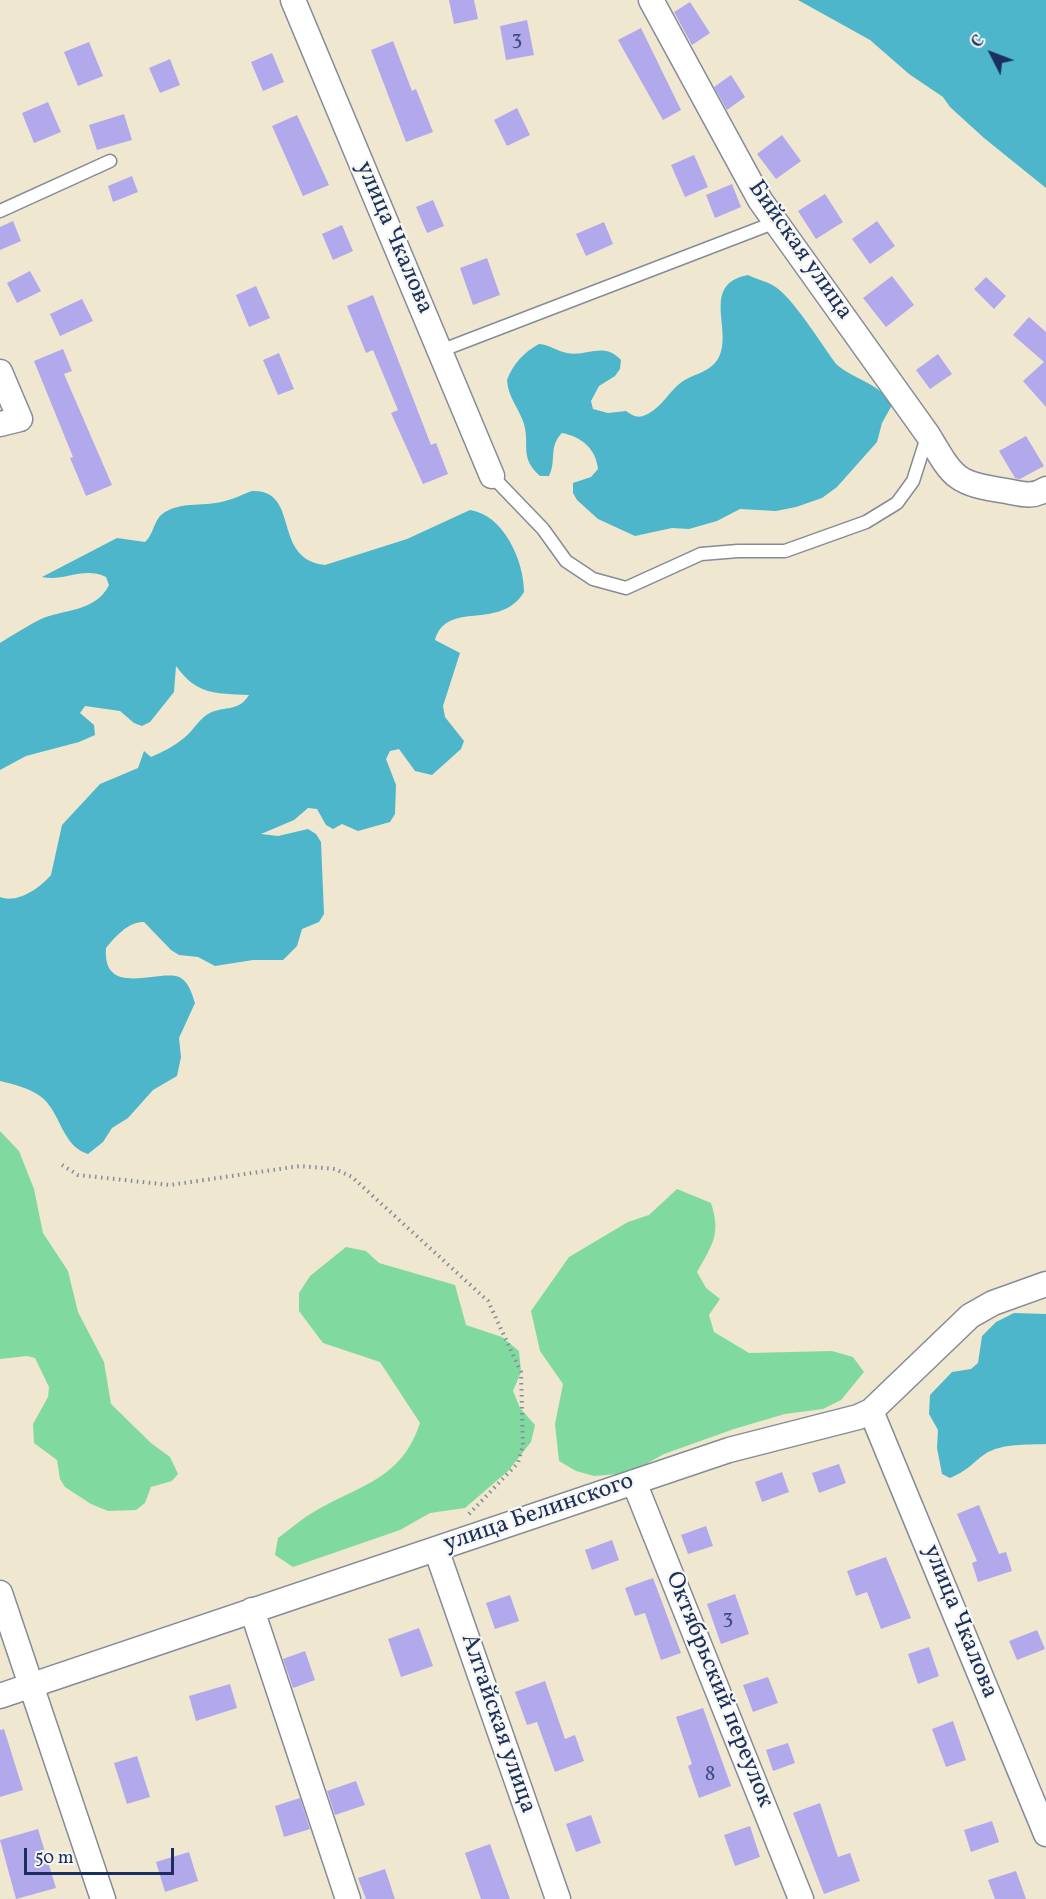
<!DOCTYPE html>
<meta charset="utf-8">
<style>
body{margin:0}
#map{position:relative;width:1046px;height:1899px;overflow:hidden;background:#efe7d0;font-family:Vollkorn,serif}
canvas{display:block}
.north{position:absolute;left:962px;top:24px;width:60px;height:60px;-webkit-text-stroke:4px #f6f6f2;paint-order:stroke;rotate:312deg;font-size:16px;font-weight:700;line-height:24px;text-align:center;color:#1b2f5e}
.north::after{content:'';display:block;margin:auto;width:21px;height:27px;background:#1b2f5e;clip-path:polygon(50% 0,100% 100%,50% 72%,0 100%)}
.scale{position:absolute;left:24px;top:1848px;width:150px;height:27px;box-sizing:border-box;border:3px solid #1b2f5e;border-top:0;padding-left:8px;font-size:18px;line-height:21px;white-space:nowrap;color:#1b2f5e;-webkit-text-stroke:4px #f6f6f2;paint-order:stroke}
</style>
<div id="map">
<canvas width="1046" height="1899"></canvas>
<div class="north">С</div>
<div class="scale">50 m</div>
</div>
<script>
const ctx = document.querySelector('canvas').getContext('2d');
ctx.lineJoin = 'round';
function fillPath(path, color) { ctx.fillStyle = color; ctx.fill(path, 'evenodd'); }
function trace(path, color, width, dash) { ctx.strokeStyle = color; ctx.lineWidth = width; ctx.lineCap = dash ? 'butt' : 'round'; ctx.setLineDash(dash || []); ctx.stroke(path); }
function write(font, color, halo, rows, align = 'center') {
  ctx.font = font + ' Vollkorn,serif'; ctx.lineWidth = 4.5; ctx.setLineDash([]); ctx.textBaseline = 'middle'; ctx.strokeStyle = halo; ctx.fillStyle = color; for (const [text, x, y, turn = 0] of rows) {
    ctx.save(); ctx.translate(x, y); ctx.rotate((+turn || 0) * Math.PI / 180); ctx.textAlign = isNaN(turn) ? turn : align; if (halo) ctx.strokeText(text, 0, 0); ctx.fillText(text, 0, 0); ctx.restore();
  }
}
const green = new Path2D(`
 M0,1131L19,1151L34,1189L43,1233L68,1271L78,1312L104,1362L111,1404L151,1443L170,1457L178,1474L172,1481L151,1487L145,1503L136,1510L108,1511L91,1504L65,1487L60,1479L57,1460L34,1443L33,1424L48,1397L49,1387L35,1358L27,1356L0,1359Z
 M677,1189L711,1203C721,1234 713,1244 697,1272L706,1288L720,1299L709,1315L714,1332L749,1353L832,1351L853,1357L864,1372L841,1400L823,1409L785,1414L734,1429L664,1454L630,1473L594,1476L576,1471L559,1461L555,1424L563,1384L540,1351L531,1311L569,1257L628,1222L649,1215Z
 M346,1247L366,1251L379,1263L455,1285L466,1325L502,1337L519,1351L521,1372L513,1391L520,1408L535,1425L531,1442L508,1471L465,1508L430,1513L400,1530L293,1567L275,1555L278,1538C289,1530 300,1520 312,1513C358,1485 401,1481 420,1423L380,1362L323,1343L299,1311V1293L310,1276Z`);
const water = new Path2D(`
 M798,0H1046V188L984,138L950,107L943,97L909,74L870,40Z
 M748,275C756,279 766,281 774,286C791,295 822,345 836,364C854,380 879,382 892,405L882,423L877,442L837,487L822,498L796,507L776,511L740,509L717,521L689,529L672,528L635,536L598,519L577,500L573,493V483L591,477L598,469C596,449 582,437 562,433C548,447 557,460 549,476H540C519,457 530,446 524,424C519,408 508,398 507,380C513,364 524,352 539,344C550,345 557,351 567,353C587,357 604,341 621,360L620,369L615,376L599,386L591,401L593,409L608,413L626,411C632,415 636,418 643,416C658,411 667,395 678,385C691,373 709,375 719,357C733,330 700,284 748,275Z
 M252,491C301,489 271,559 325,565L407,539L470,510C504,515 524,561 524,592C500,632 447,599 435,640L460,653L443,706L445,717L464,741L461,749L432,775L415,771L399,749L390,751L386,759L396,785L395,814L390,822L358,831L342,824L333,829L326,825L317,809L308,808L294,820L261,834L278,836L308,829L316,834L321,842L324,914L319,922L302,929L297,946L283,960H253L215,966L198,957L179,955L171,950L144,922C129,921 116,936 106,948C102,1000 162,967 181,978C189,983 192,994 195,1003L179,1038L181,1057L177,1076L153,1090L128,1118L112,1128L103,1142L88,1154C61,1146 61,1111 40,1096C29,1088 13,1084 0,1081V897C17,904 40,888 51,875L62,825L100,784L138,768L144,751L151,757C163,752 174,746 184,738C193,731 199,719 208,714C224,705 238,713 249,695C215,693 198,696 176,666L174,692L150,722L142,726L134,723L120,711L85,706L80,713L94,725L95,735L79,742L26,756L0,770V643C13,635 27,626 41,619C64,609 96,612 109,585L106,577C83,566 64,582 42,577L117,538L145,542C155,533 153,519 165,512C184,501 205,507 225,501C234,499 243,494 252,491Z
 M1014,1313L1046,1314V1444C1027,1445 1002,1443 985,1454C971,1464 967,1471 950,1478L942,1474L937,1448L938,1430L929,1414L930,1395L952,1372L971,1369L978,1363L982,1336L996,1322Z`);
const building = new Path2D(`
 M449,0H474L478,19L454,24Z
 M690,2L710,33L692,45L674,12Z
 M527,20L534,55L506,60L500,26Z
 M641,28L681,110L663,120L618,40Z
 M393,41L412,91L416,89L433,132L406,142L371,50Z
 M89,42L103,76L78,86L64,52Z
 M272,53L284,82L263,91L251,62Z
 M170,59L180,85L160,93L149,68Z
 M731,75L745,97L727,110L714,87Z
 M48,102L61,132L34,143L22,113Z
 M517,108L530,135L507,146L494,120Z
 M124,114L132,140L97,150L89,125Z
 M297,115L329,185L303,196L272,126Z
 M782,135L801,161L776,179L757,154Z
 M694,155L708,187L685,197L671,165Z
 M132,176L138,192L113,202L108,186Z
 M732,184L741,207L715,218L706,195Z
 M825,194L843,222L816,239L798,211Z
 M433,200L444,226L427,233L416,207Z
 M13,221L21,241L0,250V227Z
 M877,221L895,246L870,264L852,239Z
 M604,222L613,244L586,256L576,234Z
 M342,225L353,251L333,260L322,234Z
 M487,258L500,295L473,305L460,268Z
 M30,271L41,291L17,303L7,283Z
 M892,276L914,305L886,327L863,298Z
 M986,277L1006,296L994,309L974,289Z
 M256,286L270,318L249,327L236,295Z
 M373,295L431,445L436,443L448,474L423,484L391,413L398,410L373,350L366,353L347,306Z
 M82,299L93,321L60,336L50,314Z
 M1029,317L1046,332V407L1023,381L1044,362L1013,335Z
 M63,349L72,371L64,374L112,485L86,496L70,458L73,457L34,361Z
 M279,353L294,389L278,395L263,360Z
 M938,354L952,374L930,389L916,370Z
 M1026,436L1044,466L1020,479L1015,478L999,451Z
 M839,1464L846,1483L819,1493L812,1473Z
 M782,1472L789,1492L762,1502L755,1482Z
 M979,1505L999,1554L1006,1552L1012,1571L978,1582L972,1563L977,1561L957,1514Z
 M706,1526L713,1546L688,1554L681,1535Z
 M612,1540L619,1560L592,1570L585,1550Z
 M886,1557L911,1618L881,1629L867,1592L856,1596L847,1571Z
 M653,1578L681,1653L661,1660L645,1613L635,1616L625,1588Z
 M735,1594L749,1634L721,1644L707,1604Z
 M510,1595L519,1621L495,1629L486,1603Z
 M419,1628L433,1666L401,1677L388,1639Z
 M1037,1630L1045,1649L1017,1660L1009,1641Z
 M929,1647L939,1676L918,1684L908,1654Z
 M305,1651L315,1680L293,1688L283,1659Z
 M768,1677L778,1703L753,1712L743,1685Z
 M545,1681L565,1739L575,1735L584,1761L555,1772L537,1722L527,1725L515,1692Z
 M230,1684L237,1708L196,1721L189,1696Z
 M703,1708L731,1786L699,1798L688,1766L692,1764L676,1717Z
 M953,1721L966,1760L946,1767L932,1729Z
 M4,1729L23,1790L0,1797V1730Z
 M788,1743L795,1763L773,1771L766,1750Z
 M137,1756L150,1797L127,1804L114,1763Z
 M356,1781L365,1805L335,1815L327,1791Z
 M300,1798L310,1829L284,1837L275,1806Z
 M820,1803L838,1857L850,1853L860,1881L824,1894L793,1813Z
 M591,1815L601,1843L576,1852L566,1824Z
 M992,1821L999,1842L971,1852L964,1830Z
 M750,1826L760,1857L735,1866L724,1835Z
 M38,1829L56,1888L16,1899L0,1840Z
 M490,1844L510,1899H481L465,1853Z
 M189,1852L198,1881L165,1892L156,1862Z
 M385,1869L395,1899H366L358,1878Z
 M1016,1871L1026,1899H995L988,1880Z`);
const path = new Path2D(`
 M62,1165L78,1175L170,1185L300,1166L335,1169L352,1177L488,1301L521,1372L523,1445L518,1463L469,1514`);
const lane = new Path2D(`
 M0,211L110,161
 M440,351L776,222
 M492,476L543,529L566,561L593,579L626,588L701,554L738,551H785L866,522L897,503L913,481L927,437`);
const street = new Path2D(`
 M293,0L492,476
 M651,0L760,200L928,435C954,479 955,483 1006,491C1022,494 1032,498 1046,489
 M0,372L20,419L0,424
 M871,1411L1046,1834
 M634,1482L801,1899
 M436,1549L558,1899
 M0,1593L103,1899
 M252,1610L348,1899
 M0,1696L729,1450L858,1417L871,1411L970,1316L993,1303L1046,1284`);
const numberNames = [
 ["3",517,40],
 ["3",728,1619],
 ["8",710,1776]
];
const streetNames = [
 ["улица Чкалова",393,238,67],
 ["Бийская улица",799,251,55],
 ["улица Белинского",539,1514,-19],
 ["улица Чкалова",959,1622,68],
 ["Октябрьский переулок",718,1690,68],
 ["Алтайская улица",497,1724,71]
];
fillPath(green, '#80daa0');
fillPath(water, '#4db6cb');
fillPath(building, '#b2a8ec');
trace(lane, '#858b97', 15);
trace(street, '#858b97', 27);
trace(path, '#858b97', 4, [1.5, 4.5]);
trace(lane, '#fff', 12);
trace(street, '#fff', 24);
write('21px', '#414d82', null, numberNames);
write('24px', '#1b2f5e', '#f6f6f2', streetNames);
</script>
